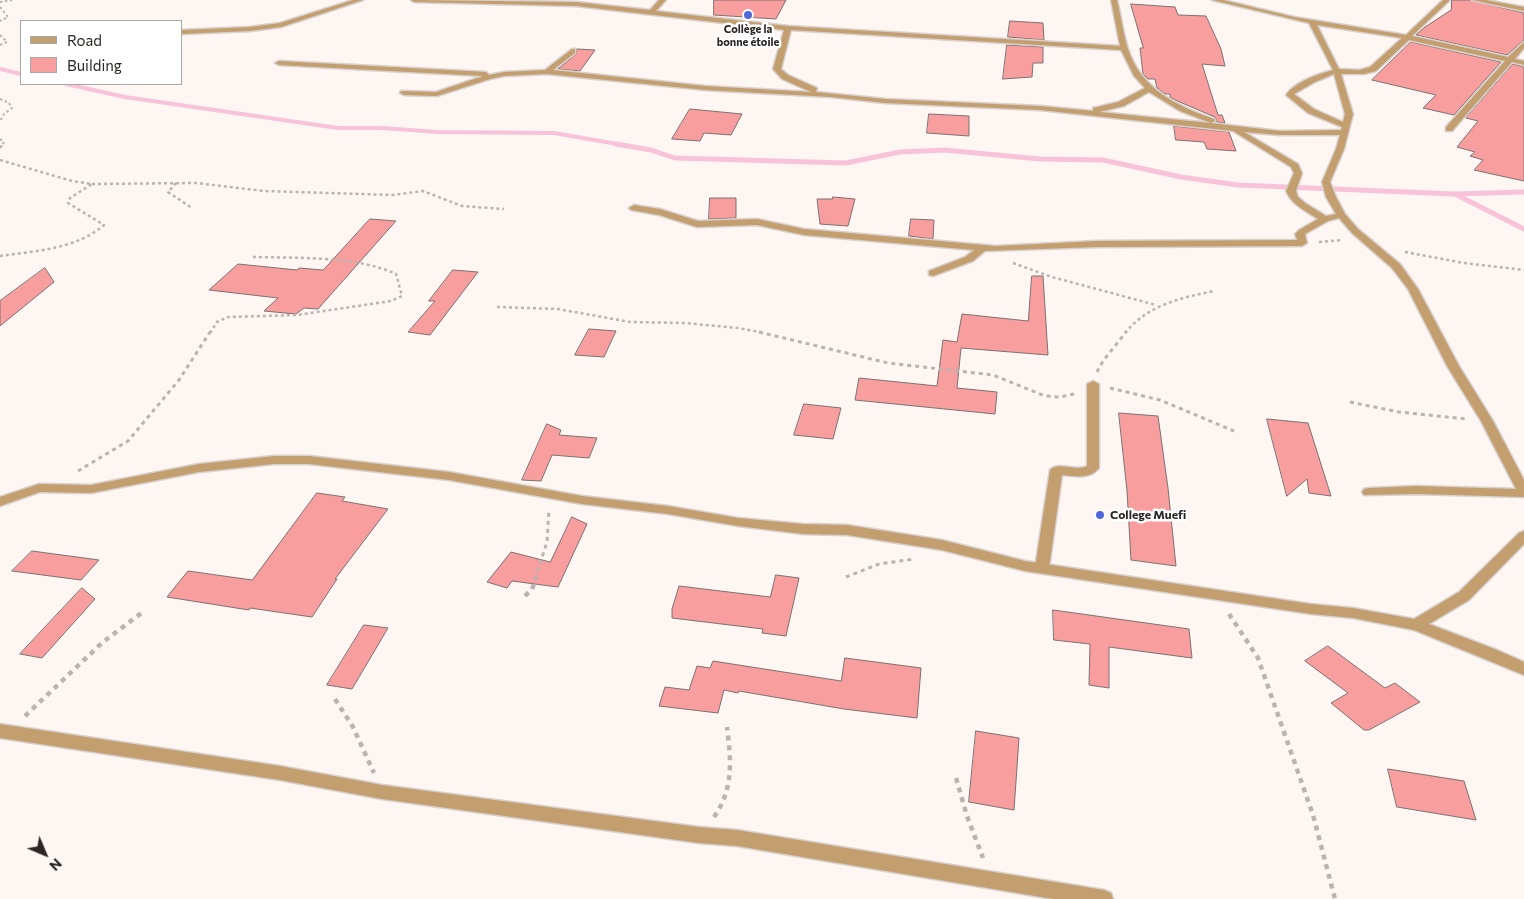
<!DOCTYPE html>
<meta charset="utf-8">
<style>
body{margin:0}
#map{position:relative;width:1524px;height:899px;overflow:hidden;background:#fef6f3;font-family:Commissioner,sans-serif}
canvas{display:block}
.legend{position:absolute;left:20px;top:20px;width:162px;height:65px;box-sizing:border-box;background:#fff;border:1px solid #aaa8a7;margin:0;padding:6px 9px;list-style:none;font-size:15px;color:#2a2623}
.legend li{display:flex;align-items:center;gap:10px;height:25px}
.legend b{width:25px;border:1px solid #aaa8a7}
.north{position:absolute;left:20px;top:829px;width:50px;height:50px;-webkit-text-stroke:4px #fff;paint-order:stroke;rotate:135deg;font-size:14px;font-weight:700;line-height:20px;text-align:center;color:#2a2623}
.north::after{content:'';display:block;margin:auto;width:18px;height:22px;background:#2a2623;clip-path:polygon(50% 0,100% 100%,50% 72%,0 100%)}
</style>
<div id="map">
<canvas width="1524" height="899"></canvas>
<ul class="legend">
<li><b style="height:6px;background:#c39e6f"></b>Road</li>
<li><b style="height:14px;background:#f99e9f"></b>Building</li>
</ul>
<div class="north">N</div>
</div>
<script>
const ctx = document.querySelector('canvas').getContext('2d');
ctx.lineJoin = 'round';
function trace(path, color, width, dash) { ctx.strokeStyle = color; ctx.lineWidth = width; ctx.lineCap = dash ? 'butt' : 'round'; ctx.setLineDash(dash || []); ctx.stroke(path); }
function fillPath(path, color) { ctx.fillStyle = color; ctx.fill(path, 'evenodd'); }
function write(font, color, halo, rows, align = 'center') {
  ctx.font = font + ' Commissioner,sans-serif'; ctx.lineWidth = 5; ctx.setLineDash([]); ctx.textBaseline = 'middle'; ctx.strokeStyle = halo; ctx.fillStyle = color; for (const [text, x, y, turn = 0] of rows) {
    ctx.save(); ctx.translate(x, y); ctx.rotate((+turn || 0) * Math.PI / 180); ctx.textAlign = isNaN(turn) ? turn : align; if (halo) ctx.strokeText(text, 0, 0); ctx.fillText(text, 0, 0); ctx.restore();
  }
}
const streamFar1 = new Path2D(`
 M0,69L21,74
 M66,84L125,97L338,128H382L438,132L554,133L623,145`);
const stream = new Path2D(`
 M616,144L651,150L675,158L846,163L900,152L944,150L1040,159L1103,160L1181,177L1238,185L1454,194L1524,192
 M1455,194L1524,229`);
const building = new Path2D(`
 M714,0H786L776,19L714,15Z
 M1452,0H1470L1524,13V40L1507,55L1416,35L1425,27L1451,10Z
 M1131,4L1175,7L1178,15L1206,16L1221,49L1225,66L1202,64L1218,115H1222L1225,123L1217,122L1215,117L1175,100L1170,97V94H1165L1157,88L1155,79H1148L1143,74L1140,48H1143Z
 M1010,21L1043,23L1044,40L1008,37Z
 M1411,42L1501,62L1454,115L1423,108L1436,95L1372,80Z
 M1007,45L1043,47V63H1033L1032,77L1003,79Z
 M577,49L595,50L580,71L558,69L576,54Z
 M1513,64L1524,67V181L1474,170L1483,160L1470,156L1475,152L1457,147L1478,121L1466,118Z
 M690,109L742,114L731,135L704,133L700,141L672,139Z
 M929,114L969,116V136L927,133Z
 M1174,126L1229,132L1236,151L1207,149L1204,142L1176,140Z
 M833,197L855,199L848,226L820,224L817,199H832Z
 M710,198H736V218L709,219Z
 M370,219L396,221L318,309L304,308L296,314L264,311L278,298L209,290L238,264L297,270L299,268L323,270Z
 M911,219L934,220L933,239L909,236Z
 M45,268L54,282L0,326V301Z
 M453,270L478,272L430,335L408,332L435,301H429Z
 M1032,276H1043L1048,355L961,348L957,388L997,392L995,414L855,400L859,378L937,386L943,340L957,342L962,314L1028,321Z
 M589,329L616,331L604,357L575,355Z
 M804,404L841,408L833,439L794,435Z
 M1119,413L1158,416L1168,488L1176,566L1131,560L1127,491Z
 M1267,419L1308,423L1331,496L1309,493L1307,479L1287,496Z
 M547,424L561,430L559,435L597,438L589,458L552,455L541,481L522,480Z
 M317,493L345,497L342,501L388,509L335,579H337L312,617L250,608L249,610L167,597L188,571L252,580Z
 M572,517L587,524L558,587L512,581L507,588L487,582L511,552L550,562Z
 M32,551L99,560L81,580L12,571Z
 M776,575L799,578L786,636L762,633L763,629L672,618V609L679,586L770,597Z
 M82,588L95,599L42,658L20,654Z
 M1053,610L1189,629L1192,658L1109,647V688L1089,685L1090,644L1054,640Z
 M364,625L388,628L352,689L327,685Z
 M1328,646L1385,688L1395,683L1420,702L1369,730H1364L1331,703L1348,693L1305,661Z
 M845,658L921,668L917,718L844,709L739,691L738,693L724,690L718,713L659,706L665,687L689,690L697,666L710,668L713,661L841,681Z
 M976,731L1019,738L1014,810L969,802Z
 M1388,769L1464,781L1476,820L1397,807Z`);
const pathFar3 = new Path2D(`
 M0,2L13,0
 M0,7L8,17L0,21
 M0,35L7,42L0,45
 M0,99L9,103L12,108L4,114L0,121
 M0,139L4,142L2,145`);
const pathFar2 = new Path2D(`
 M0,148L3,144
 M0,160L72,181L92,184L70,198L68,203L104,225C76,249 36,251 0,256
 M176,183L168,192L192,208
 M92,184L196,183L264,191L393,195L423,191L462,206L504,209
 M1319,242L1343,240
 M1405,252L1464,263L1524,270
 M1013,263L1052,277L1156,305
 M497,307L558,309L630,322L685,323L738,328L765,333
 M210,333L217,322L228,317L297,315L391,301L402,296L396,274C358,256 296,258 253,257
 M1125,333C1148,305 1180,298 1214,291`);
const pathFar1 = new Path2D(`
 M759,332L888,363L993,375L1045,396L1060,397L1074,394
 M1097,372L1103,361L1126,332
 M1110,388L1160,400L1234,431
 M1350,402L1399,412L1467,419
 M78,471L128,441L179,380L210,332
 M846,577L879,564L914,559
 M535,579L547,542L549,509`);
const path = new Path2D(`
 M525,596L532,589L536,578
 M1229,614L1258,658L1313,815L1335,899
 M335,699L353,727L374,773
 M25,716L103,642L144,611
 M956,778L967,816L983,858
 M714,817C734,789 731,759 727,727`);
const service = new Path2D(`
 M1093,381L1099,384V468C1089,480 1075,476 1062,475L1049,568L1047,571H1037L1035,568L1050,470C1058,461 1075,472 1087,466V384Z`);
const minor = new Path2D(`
 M353,0H363L281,27L250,31L181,34V30L250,27L280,23Z
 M411,0L576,2L650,10L659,0H666L656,11L788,26L1120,46L1111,0H1117C1121,16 1123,33 1128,49C1141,89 1177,106 1214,119L1215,121L1211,123L1280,131L1341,130L1342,127L1308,113L1286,95C1295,82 1318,74 1333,70L1309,23L1212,0H1223L1294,17L1406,35L1443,0H1450L1412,36L1508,57L1524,42V48L1515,59L1524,61V65L1512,62L1452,131H1446V127L1505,61L1409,40L1376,71L1364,74H1341L1353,114L1344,149L1330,182L1336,197L1345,214L1358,229L1400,264L1418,289L1459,366L1493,421L1524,480V497L1416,494L1364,495L1362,492L1364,489L1369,488L1416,486L1516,489L1481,421L1447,366L1408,289L1392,268L1352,233L1339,218L1328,221L1305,234L1307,243L1302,246L1097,247L985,251L973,261L933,276L929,275V271L965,257L974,250L804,235L757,225L697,227L659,215L631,210L629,208L634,205L660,209L698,221L757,219L804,229L996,246L1097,241L1297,240L1295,234L1299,230L1318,219C1306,211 1292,205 1286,191L1294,173L1291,167L1233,131L1040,110L885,103L831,97L705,90L547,74L504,76L490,79L437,96L404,95L400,93L401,91L436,92L483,76L279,65L275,63L279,61L486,72L489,75L504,72L545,70L572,49H575V53L553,70L705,86L811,92L782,79L773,69L784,30L576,6L414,2ZM1317,25L1402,38L1370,67L1359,70L1339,69ZM791,30L1121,50L1134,76L1145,88L1118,102L1093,108V111L1040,106L885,99L816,92L817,88L788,75L781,69ZM1334,74L1345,114L1343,122L1314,109L1294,94L1315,82ZM1149,92L1180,111L1211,123L1099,112L1124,106ZM1244,132L1280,135H1340L1336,149L1322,182L1326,197L1336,214L1326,216L1305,203L1298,197L1296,191L1302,173L1298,164Z
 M1472,0H1486L1524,7V11Z
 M274,456H309L449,472L582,496L668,506L738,518L803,524L847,525L942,540L1025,561L1311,604L1353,608L1414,619L1459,592L1519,533L1524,531V544L1469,600L1429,624L1497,650L1524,662V675L1414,630L1353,618L1311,614L1025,571L942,550L847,535L803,534L738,526L668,514L582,504L449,480L309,464H274L199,472L91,493L40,492L0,506V497L39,484L91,485L199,464Z
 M0,724L280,766L382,785L699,827L737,830L1104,890L1111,893L1113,899H1053L737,846L699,843L382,799L280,780L0,738Z`);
const markers = [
 [748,15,5,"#5067dc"],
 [1100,515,5,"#5067dc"]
];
const farPoinames = [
 ["Collège la",748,29],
 ["bonne étoile",748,42]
];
const poiNames = [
 ["College Muefi",1110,515]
];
trace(streamFar1, '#f8c3d9', 4);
trace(stream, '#f8c3d9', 5);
fillPath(building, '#f99e9f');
trace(building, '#7d7070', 1);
trace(service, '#d8d1ce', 3);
trace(minor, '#d8d1ce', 3);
trace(pathFar3, '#bab3b0', 2, [2.5, 2.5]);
trace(pathFar2, '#bab3b0', 2.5, [3, 3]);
trace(pathFar1, '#bab3b0', 3, [4, 4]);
trace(path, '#bab3b0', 4.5, [5, 5]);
fillPath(service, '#c39e6f');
fillPath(minor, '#c39e6f');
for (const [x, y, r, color] of markers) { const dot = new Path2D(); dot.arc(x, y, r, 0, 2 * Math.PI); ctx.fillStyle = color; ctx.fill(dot); trace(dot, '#fff', 2); }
write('bold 11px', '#2a2623', '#fff', farPoinames);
write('bold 12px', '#2a2623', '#fff', poiNames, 'left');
</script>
